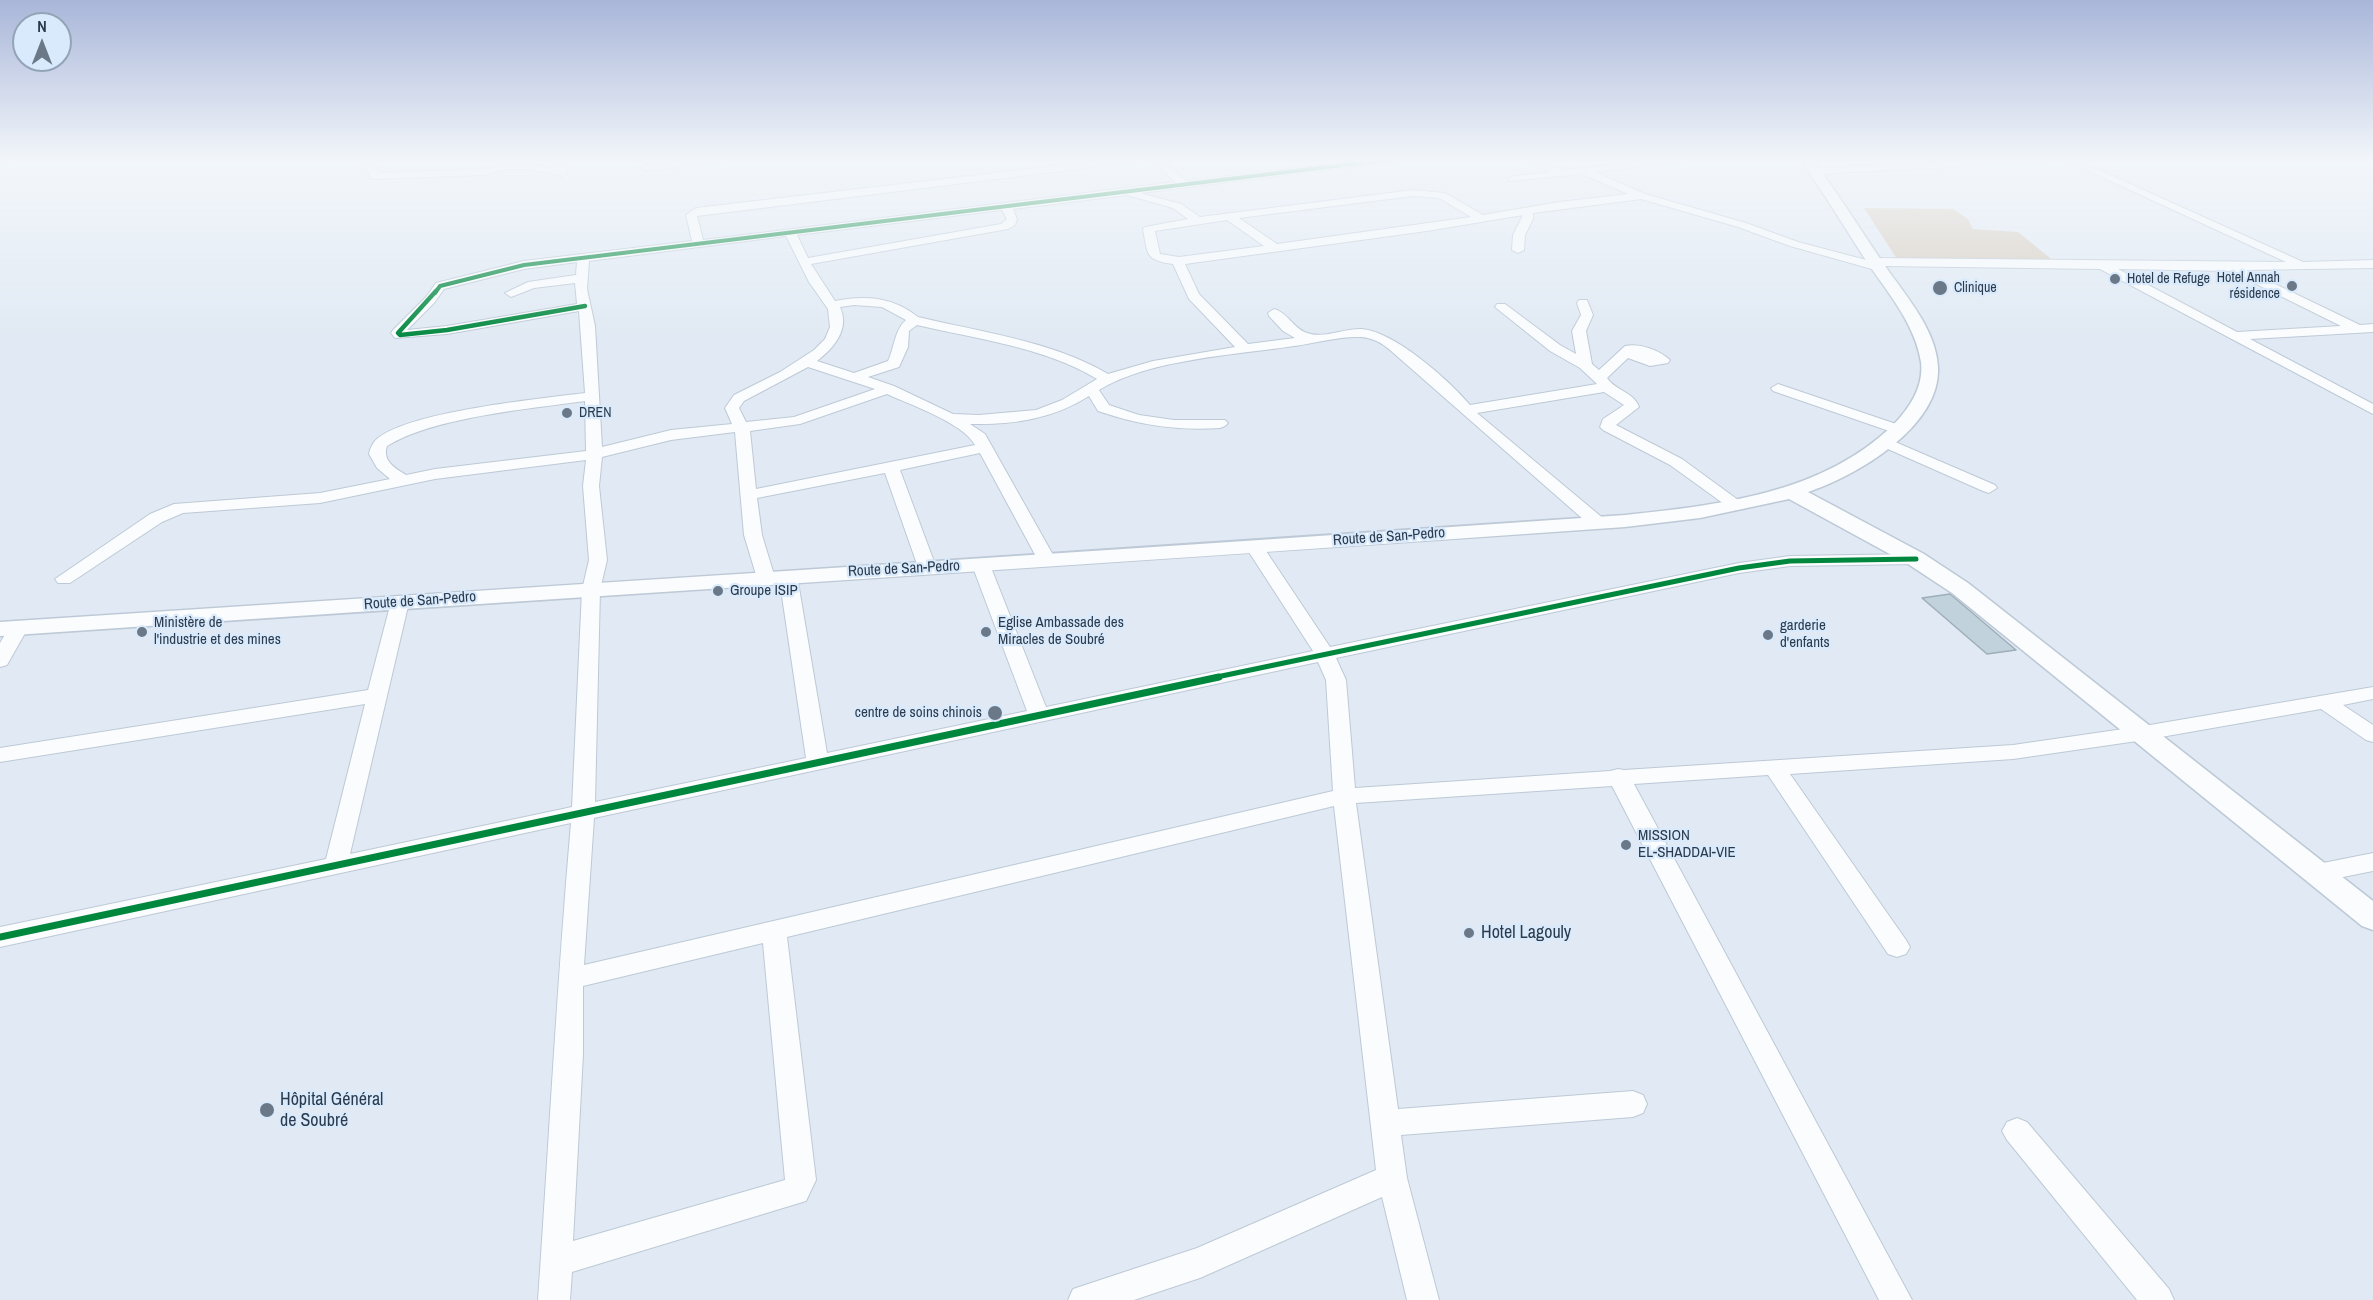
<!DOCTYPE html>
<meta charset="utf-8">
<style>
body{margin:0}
#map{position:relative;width:2373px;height:1300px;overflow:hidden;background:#e1eaf4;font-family:"Archivo Narrow",sans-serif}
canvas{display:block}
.north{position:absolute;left:12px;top:12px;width:60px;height:60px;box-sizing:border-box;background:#d9eafc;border:2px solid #93a4b6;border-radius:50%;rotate:0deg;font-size:16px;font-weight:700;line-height:24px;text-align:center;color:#2b3b4d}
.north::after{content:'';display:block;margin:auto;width:21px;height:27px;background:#6b7887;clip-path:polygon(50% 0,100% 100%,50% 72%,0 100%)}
</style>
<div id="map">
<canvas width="2373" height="1300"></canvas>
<div class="north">N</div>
</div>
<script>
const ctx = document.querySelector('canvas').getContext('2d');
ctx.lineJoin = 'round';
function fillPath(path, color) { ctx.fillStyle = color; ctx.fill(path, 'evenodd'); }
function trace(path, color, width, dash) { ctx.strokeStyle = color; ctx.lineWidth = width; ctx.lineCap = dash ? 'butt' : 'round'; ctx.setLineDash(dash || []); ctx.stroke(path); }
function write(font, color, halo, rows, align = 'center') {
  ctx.font = font + ' "Archivo Narrow",sans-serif'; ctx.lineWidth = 4.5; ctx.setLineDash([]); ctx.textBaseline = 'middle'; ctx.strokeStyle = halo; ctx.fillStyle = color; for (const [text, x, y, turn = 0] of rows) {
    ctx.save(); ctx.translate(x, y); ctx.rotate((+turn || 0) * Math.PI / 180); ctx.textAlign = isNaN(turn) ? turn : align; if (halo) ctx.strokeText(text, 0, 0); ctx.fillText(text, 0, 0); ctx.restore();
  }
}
const green = new Path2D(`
 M1864,208L1953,209L1968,219L1973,229L2018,232L2055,262L1897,259Z`);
const building = new Path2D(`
 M1950,594L1956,599L2016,650L1987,654L1922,598Z`);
const minor = new Path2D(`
 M0,159H17L0,165Z
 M361,159H371L378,173L483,169L507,163H528L557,169V159H567V173L562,176L528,169H507L483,175L375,179L371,178Z
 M700,159H727L722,162L645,171L640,168L645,165Z
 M1114,159H1140L1135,162L697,216L703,240L1175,182L1150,159H1160L1186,181L1372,159H1398L1393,162L1140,193L1181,204L1200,217L1413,190L1445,193L1483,215L1559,202L1628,194L1582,174L1509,181L1508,179L1513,176L1550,172L1525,159H1537L1564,170L1660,159H1687L1682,162L1595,172L1645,194L1746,223L1798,242L1870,261L1875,258L2286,262L2063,159H2075L2303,262L2373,260V268L2246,270L2360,325L2373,324V332L2250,339L2373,404V414L2100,269L1884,266L1883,270L1879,271L1790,246L1738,227L1641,199L1533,213V219L1525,235L1524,250L1518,253L1512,250L1513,235L1523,215L1427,231L1185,264L1199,294L1248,344L1295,338L1283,331L1269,316L1268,313L1274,309C1287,312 1294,329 1307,333C1324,339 1344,328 1362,329C1395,332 1449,380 1470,405L1597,384L1580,368L1550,351L1495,307L1497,304H1505L1560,345L1576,354L1572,331L1581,315L1577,303L1579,300H1587L1593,315L1586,331L1592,364L1599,370L1625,346C1640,343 1659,350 1670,360L1668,363L1650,366L1628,358L1607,378C1615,390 1635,393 1639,407L1616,425L1682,459L1745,505L1743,509H1731L1670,465L1603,430L1600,427L1603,419L1624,405L1604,392L1477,413L1604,519L1606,523L1604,527H1592L1390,350C1382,343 1373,338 1361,337C1339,336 1316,343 1294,346C1235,355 1150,359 1099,390L1109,405L1139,415L1174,420H1225L1228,423L1225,426L1220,428C1176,431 1139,425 1098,411L1089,396C1053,419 1013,425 970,424L985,434L1057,562L1054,566H1042L1039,562L980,453L900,470L936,567L933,571H921L918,567L885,473L757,498L762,535L775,578L772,582H760L757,578L744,535L735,432L671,440L602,457L599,486L607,560L600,590L595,802L806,758L779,576L782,572H794L797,576L827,753L1027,711L972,565L975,561H987L990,565L1046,707L1313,651L1245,546L1248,542H1260L1330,647L1739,563L1790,556L1916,554L1922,555L1925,559L1922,563L1916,564L1790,566L1739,573L1336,658L1346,680L1355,788L1610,771L1618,769L1624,770L2013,745L2144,726L2373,687V699L2343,705L2373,725V742L2366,740L2321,709L2144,740L2013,759L1790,774L1906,940L1910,947L1906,954L1897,957L1888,954L1768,775L1634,784L1912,1300H1879L1612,786L1356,803L1398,1109L1633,1091L1643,1095L1647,1104L1643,1113L1633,1117L1401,1135L1407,1178L1439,1300H1407L1382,1197L1200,1278L1134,1300H1068L1073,1289L1197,1248L1376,1170L1334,806L787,937L816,1180L806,1201L572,1272L570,1300H538C549,1141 557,982 571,823L0,947V927L326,859L365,704L0,762V748L368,690L391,602L393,598H407L409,602L350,854L572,807L582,590L589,560L583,486L586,460L435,479L320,503L183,513L162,522L70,583H58L55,579L150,514L174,504L320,493L390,479L377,468L369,454C370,448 373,442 378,438C413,411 538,399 585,393L579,311L447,334L395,338L391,333L393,330L426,297L436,283L524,261L692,241L686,215L696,208ZM1127,195L1173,208L1188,219L1145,227L1143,229C1148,255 1145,260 1173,264L1189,299L1235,347L1153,361L1108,374C1052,341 981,332 918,317C893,297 866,295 835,301L811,264L1008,229L1015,225L1017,219L1013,209ZM1413,196L1439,198L1471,217L1277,244L1239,218ZM1002,210L1007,219L1001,224L808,258L797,235ZM1227,220L1264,246L1179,257L1160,254L1155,231ZM786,236L809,282L828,309L830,327L825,339L814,350L780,372L734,395L725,408L732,424L671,430L602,447L595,326L587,289L589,261ZM577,262L576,275L528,282L505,293L511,297L534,288L575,283L577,304L447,326L407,330L434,303L444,289L524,269ZM2118,269L2230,271L2341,326L2237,332ZM854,305L882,307L906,320C894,331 895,346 888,361L854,373L817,361C834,348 850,329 840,307ZM917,325C976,339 1044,347 1097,379L1062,400L1036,410L979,415L953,414L894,386L868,377L899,367L908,347L909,331ZM808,367L875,389L794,417L746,422L739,408L744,401ZM887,394C911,405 963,423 975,445L756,489L750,431L800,424ZM585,401L586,451L435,469L406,475C395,468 382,461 387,446C434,417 529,409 585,401ZM1318,662L1326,680L1333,791L584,965L594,818ZM763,943L785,1180L573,1241L583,1054V986Z
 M1997,159H2051L2046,162L1815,174L1810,171L1815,168Z
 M1778,384L1905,427L1908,430L1900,435L1895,433L1773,391L1771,388Z
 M1886,438L1995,485L1997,488L1989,493L1983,491L1881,446L1878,443Z
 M18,622L25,624L28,628L7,665L0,667V643L11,624Z
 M2373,853V871L2318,882L2310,879L2306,873L2310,867L2318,864Z
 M2017,1118L2027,1122L2169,1289L2174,1300H2137L2007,1140L2002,1131L2007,1122Z`);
const major = new Path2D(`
 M1800,159H1812C1837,192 1858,226 1881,260C1902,292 1936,327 1938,367C1941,427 1856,476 1808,492L1924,554L1968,583L2373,901V930L2362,926L1952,593L1908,564L1789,499L1700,518L1625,527C1083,566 542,599 0,636V622C542,586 1083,553 1625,515C1719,505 1821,494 1892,426C1909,409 1924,387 1921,362C1915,324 1888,293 1867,262C1845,228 1824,193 1800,159Z`);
const cyclewayFar3 = new Path2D(`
 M435,293L440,286L524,265L1393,159`);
const cyclewayFar2 = new Path2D(`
 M436,291L398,333L400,335L447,330L585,306`);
const cyclewayFar1 = new Path2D(`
 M1212,678L1739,568L1790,561L1916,559`);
const cycleway = new Path2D(`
 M0,937L1219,677`);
const markers = [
 [2115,279,6,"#6b7887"],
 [2292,286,6,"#6b7887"],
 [1940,288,8,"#6b7887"],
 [567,413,6,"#6b7887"],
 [718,591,6,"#6b7887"],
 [142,632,6,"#6b7887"],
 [986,632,6,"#6b7887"],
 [1768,635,6,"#6b7887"],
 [995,713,8,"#6b7887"],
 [1626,845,6,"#6b7887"],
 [1469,933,6,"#6b7887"],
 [267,1110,8,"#6b7887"]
];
const farPoinames = [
 ["Hotel Annah",2280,278,"right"],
 ["résidence",2280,294,"right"],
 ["Hotel de Refuge",2127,279],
 ["Clinique",1954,288],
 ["DREN",579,413]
];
const streetNames = [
 ["Route de San-Pedro",1389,537,-4],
 ["Route de San-Pedro",904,569,-3],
 ["Route de San-Pedro",420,601,-4]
];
const poiNames = [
 ["Groupe ISIP",730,591],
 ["Ministère de",154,623],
 ["l'industrie et des mines",154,640],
 ["Eglise Ambassade des",998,623],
 ["Miracles de Soubré",998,640],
 ["garderie",1780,626],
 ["d'enfants",1780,643],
 ["centre de soins chinois",982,713,"right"],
 ["MISSION",1638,836],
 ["EL-SHADDAI-VIE",1638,853]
];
const nearPoinames = [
 ["Hotel Lagouly",1481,933],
 ["Hôpital Général",280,1100],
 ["de Soubré",280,1121]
];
fillPath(green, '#d7ccbe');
fillPath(building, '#c2d2dc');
trace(building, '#9eaeb8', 1.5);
trace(minor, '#bdc9d6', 2);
trace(major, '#bdc9d6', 3);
fillPath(minor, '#fafcfd');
fillPath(major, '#fafcfd');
trace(cyclewayFar3, '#00873e', 4);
trace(cyclewayFar2, '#00873e', 4.5);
trace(cyclewayFar1, '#00873e', 5);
trace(cycleway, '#00873e', 7);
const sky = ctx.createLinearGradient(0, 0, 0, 341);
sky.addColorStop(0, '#a9b6d9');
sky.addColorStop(0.47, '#f2f6fa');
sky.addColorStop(1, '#f2f6fa00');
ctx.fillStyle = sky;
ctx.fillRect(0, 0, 2373, 341);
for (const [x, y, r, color] of markers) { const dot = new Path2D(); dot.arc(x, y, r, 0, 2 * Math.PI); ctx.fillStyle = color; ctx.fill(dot); trace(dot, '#d9eafc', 2); }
write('14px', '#2b3b4d', '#d9eafc', farPoinames, 'left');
write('15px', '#2b3b4d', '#d9eafc', streetNames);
write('15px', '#2b3b4d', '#d9eafc', poiNames, 'left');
write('18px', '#2b3b4d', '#d9eafc', nearPoinames, 'left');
</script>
